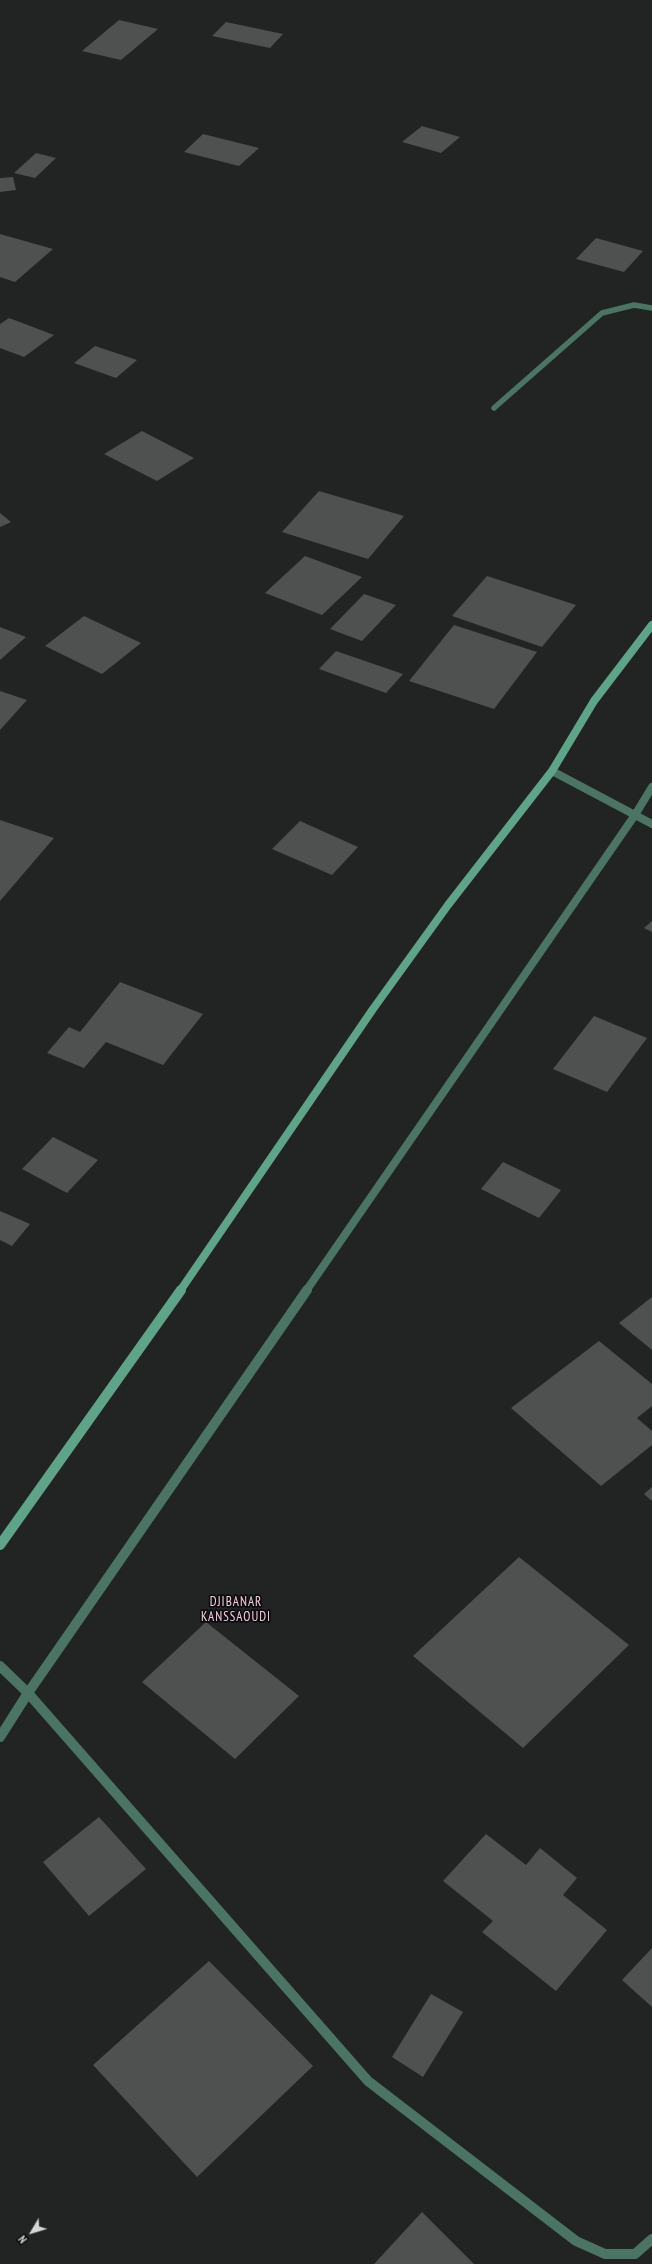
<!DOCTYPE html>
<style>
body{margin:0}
#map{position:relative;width:652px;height:2264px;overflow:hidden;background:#212422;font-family:"PT Sans Narrow",sans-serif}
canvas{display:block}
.north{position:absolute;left:12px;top:2212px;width:40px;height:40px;-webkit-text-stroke:3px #0b0d0c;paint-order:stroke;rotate:232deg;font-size:11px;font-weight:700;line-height:16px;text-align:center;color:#d4d6d5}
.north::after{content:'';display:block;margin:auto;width:14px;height:18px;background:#d4d6d5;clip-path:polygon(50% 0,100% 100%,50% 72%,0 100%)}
</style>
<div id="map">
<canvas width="652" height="2264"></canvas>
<div class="north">N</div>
</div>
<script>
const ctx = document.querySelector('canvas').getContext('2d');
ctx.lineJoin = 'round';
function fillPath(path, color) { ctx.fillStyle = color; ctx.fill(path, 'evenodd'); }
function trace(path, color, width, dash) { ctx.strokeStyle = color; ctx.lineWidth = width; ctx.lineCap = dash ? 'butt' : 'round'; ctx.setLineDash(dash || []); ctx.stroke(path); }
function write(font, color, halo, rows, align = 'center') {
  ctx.font = font + ' "PT Sans Narrow",sans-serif'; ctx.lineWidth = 3.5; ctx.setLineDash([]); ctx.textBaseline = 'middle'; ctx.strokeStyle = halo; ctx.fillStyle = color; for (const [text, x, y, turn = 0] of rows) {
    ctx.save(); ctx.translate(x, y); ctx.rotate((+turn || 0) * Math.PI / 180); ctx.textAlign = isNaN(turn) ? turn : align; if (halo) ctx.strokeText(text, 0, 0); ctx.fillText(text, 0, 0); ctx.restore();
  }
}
const building = new Path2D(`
 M119,20L158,29L121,60L82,51Z
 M226,22L283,34L270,48L212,36Z
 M422,126L460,137L441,153L402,142Z
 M203,134L259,148L239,166L184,152Z
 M36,153L56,158L35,178L14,173Z
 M13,177L16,190L0,192V178Z
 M0,234L53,249L15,282L0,277Z
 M596,238L643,251L624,272L576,259Z
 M9,318L54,335L24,357L0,348V324Z
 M95,346L137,360L116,378L74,363Z
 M142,431L194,458L157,481L104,454Z
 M319,491L404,516L368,559L282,532Z
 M0,513L11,522L0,527Z
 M305,556L362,577L322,615L265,593Z
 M487,576L576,605L542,647L452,616Z
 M364,594L396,605L362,641L330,629Z
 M84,616L141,643L102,674L45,646Z
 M454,625L537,652L494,709L409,681Z
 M0,627L26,637L0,660Z
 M336,651L403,674L386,693L319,669Z
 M0,691L27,700L0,730Z
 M0,820L54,838L0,901Z
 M300,821L358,847L332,875L272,849Z
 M652,921V932L644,928Z
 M120,982L203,1014L163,1065L106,1042L84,1068L47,1053L69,1027L80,1032Z
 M594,1016L647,1038L607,1092L553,1069Z
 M53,1137L98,1160L67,1193L22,1169Z
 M503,1162L561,1190L539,1218L481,1189Z
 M0,1211L30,1224L12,1246L0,1240Z
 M652,1297V1350L619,1323Z
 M599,1341L652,1384V1406L637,1418L652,1431V1445L601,1486L511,1408Z
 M652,1487V1501L644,1494Z
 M519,1557L629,1645L523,1748L413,1656Z
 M206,1622L299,1696L235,1759L142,1682Z
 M99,1817L146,1869L89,1916L43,1862Z
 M486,1834L526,1865L540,1848L577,1878L563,1895L607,1930L556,1991L482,1932L493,1921L443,1881Z
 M652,1948V2007L622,1980Z
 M209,1961L313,2066L197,2177L93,2065Z
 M431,1994L463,2012L423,2077L392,2057Z
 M422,2212L474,2264H374Z`);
const streetFar2 = new Path2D(`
 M494,408L602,313L634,305L652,308`);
const streetFar1 = new Path2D(`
 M552,771L652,824
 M306,1291L635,815L652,787`);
const street = new Path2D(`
 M0,1666L28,1693L368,2081L576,2241L605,2254H635L652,2239
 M0,1737L28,1693L307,1290`);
const secondaryFar1 = new Path2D(`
 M180,1291L373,1009L448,905L552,771L594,701L652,625`);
const secondary = new Path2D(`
 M0,1545L181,1290`);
const neighbourhoodNames = [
 ["DJIBANAR",236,1602],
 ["KANSSAOUDI",236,1617]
];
fillPath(building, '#4e514f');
trace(streetFar2, '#4b7464', 5.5);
trace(streetFar1, '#4b7464', 8);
trace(street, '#4b7464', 10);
trace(secondaryFar1, '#5fa388', 8);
trace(secondary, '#5fa388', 10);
ctx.letterSpacing = '1px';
write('13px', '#f9cce4', '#0b0d0c', neighbourhoodNames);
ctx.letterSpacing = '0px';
</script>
